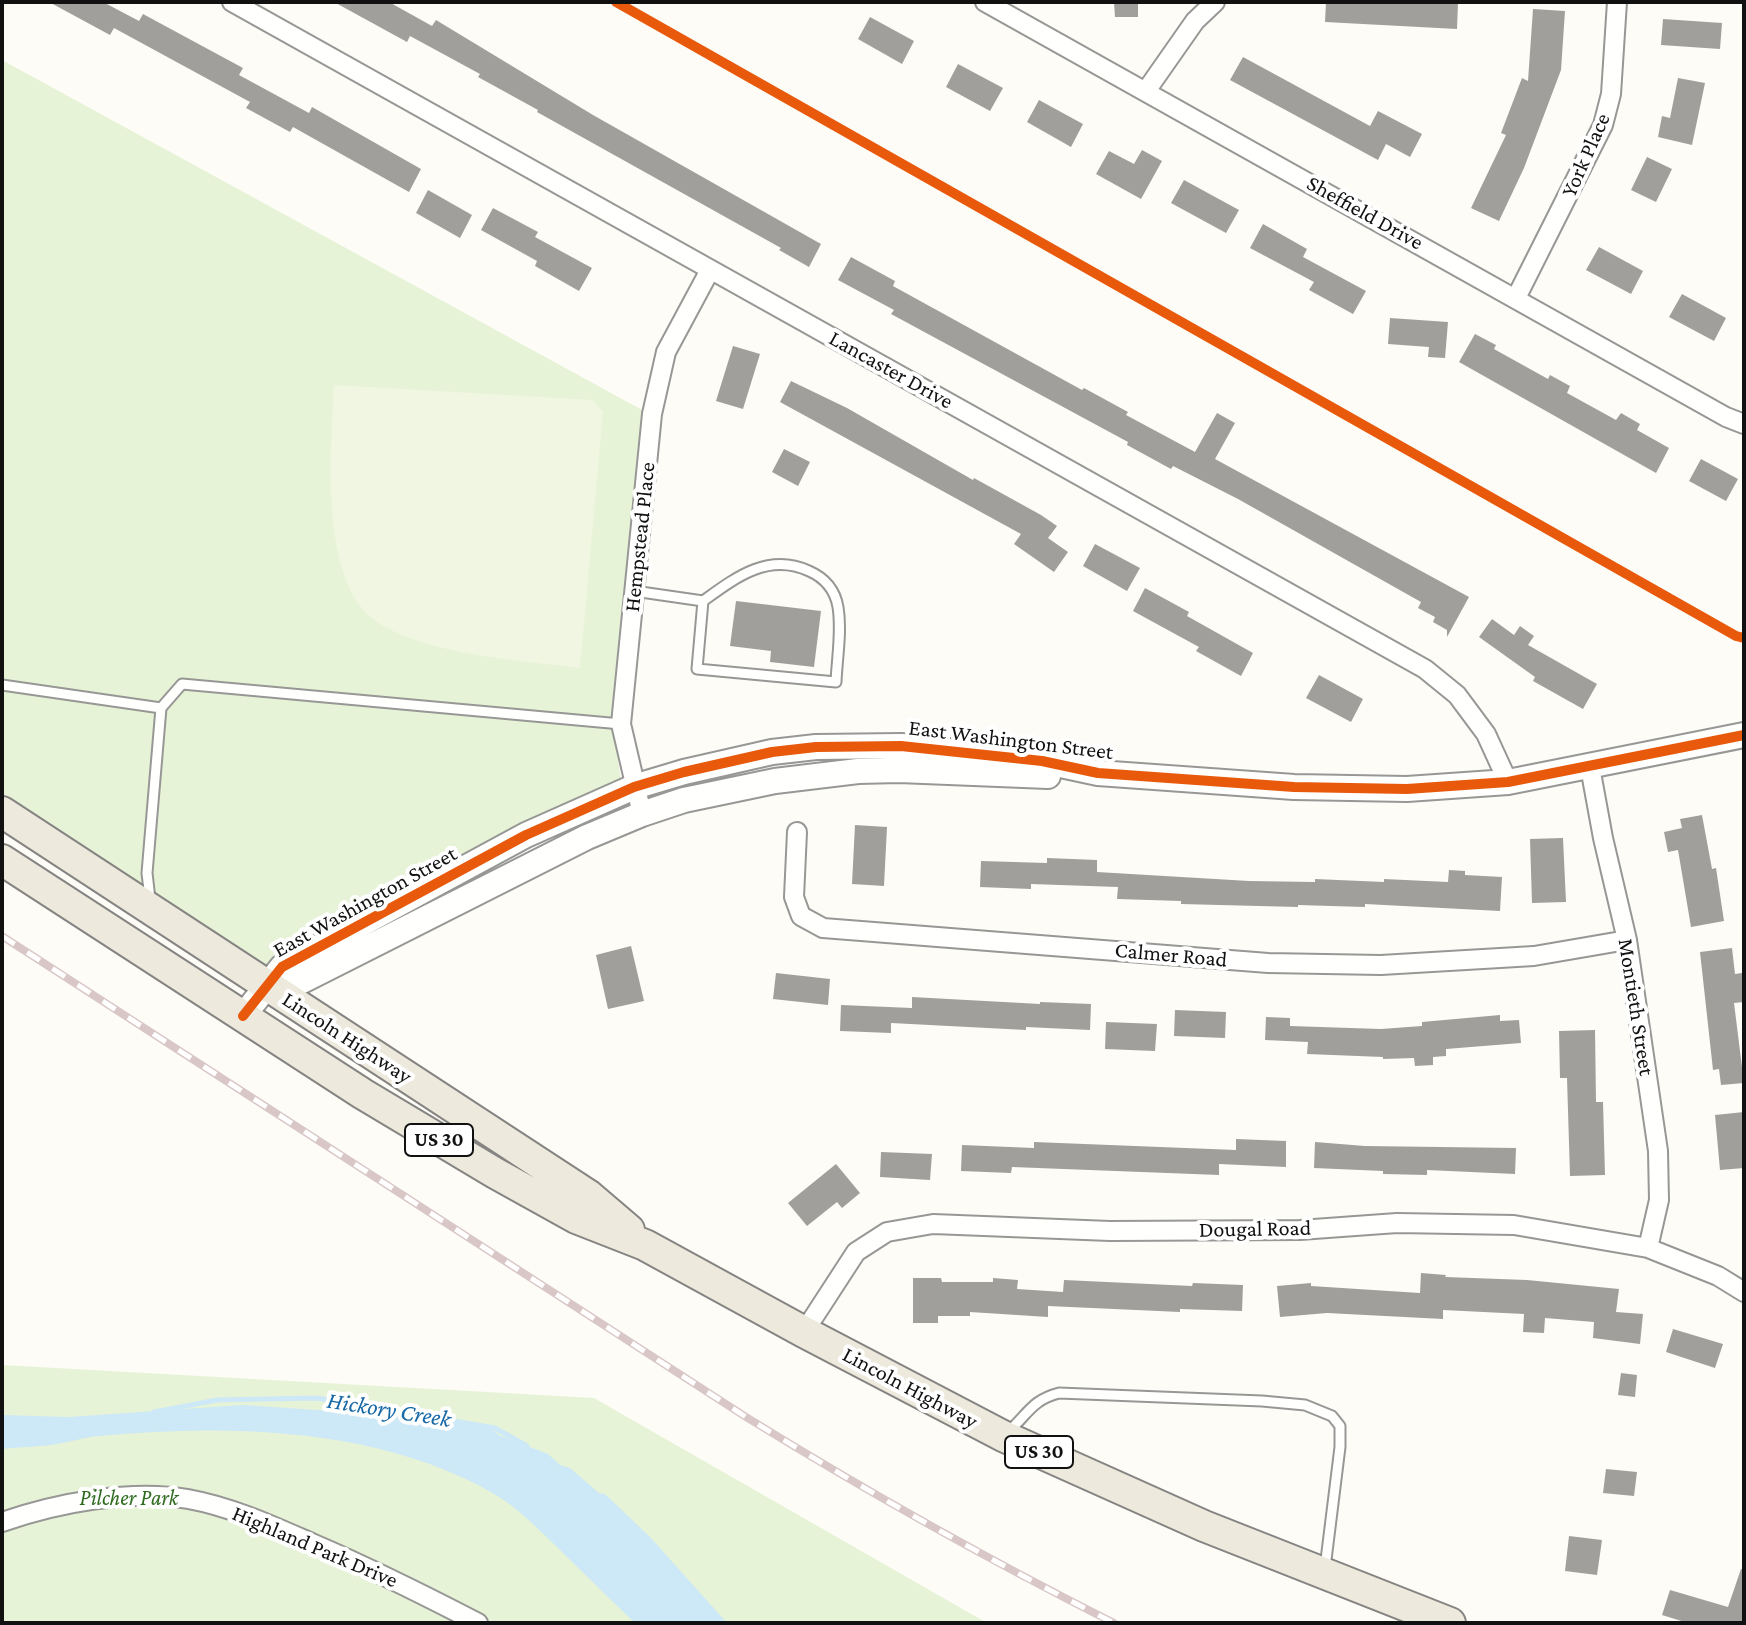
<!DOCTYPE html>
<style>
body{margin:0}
#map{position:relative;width:1746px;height:1625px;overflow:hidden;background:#fdfcf7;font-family:"Crimson Pro",serif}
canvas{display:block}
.frame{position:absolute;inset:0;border:4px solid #111;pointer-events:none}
</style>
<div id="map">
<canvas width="1746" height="1625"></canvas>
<div class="frame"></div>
</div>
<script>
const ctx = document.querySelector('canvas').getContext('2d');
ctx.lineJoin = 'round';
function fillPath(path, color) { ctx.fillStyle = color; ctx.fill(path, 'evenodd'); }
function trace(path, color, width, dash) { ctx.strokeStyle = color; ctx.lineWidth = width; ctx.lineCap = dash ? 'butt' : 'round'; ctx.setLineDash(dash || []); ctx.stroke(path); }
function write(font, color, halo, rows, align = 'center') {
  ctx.font = font + ' "Crimson Pro",serif'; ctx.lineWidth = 8; ctx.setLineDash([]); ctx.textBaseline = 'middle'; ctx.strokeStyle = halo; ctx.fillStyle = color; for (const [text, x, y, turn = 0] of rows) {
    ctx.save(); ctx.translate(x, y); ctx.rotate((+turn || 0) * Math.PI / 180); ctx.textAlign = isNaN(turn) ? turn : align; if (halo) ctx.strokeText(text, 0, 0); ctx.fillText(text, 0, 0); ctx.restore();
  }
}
const green = new Path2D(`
 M2,60L644,411L613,729L621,780L268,975L2,804Z
 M2,1365L594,1398L987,1623H2Z`);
const pitch = new Path2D(`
 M334,385L593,400L603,412L580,668C523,661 419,654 373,619C319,577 331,448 334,385Z`);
const water = new Path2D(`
 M242,1405L422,1417L493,1430L499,1435L548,1454L560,1465L570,1468L599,1493L605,1494L650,1537L727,1623H635C608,1597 582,1572 556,1546C538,1529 518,1508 496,1495C380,1427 230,1424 99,1436C84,1437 71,1442 57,1444C39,1447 20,1447 2,1449V1415L69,1417Z`);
const stream = new Path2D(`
 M154,1412L217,1400L316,1398L495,1428L527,1446`);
const building = new Path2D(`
 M49,2H103L139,21L143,14L243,68L239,75L309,113L312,107L421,169L409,192L293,127L290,132L246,108L250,102L114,28L110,35Z
 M334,2H389L432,26L436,20L593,115L821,244L809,267L779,250L781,248L537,112L538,110L478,77L480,74L410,36L407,42Z
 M1114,2H1138V17H1115Z
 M1326,2L1458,3L1457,29L1325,22Z
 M1533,9L1565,11L1561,70L1524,168L1499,221L1471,208L1506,135L1501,133L1522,78L1528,81Z
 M870,17L914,41L902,64L858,39Z
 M1663,19L1722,23L1720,49L1661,45Z
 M1243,57L1370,126L1378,111L1422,134L1410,157L1386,144L1378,160L1230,80Z
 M958,64L1003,88L990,111L946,87Z
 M1678,78L1705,83L1692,145L1658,137L1662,116L1670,118Z
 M1039,100L1083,124L1071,147L1027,122Z
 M1142,150L1162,161L1141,199L1096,174L1109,151L1134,164Z
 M1647,157L1672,169L1656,202L1631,190Z
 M1184,180L1239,210L1226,233L1171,203Z
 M428,190L472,215L460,238L416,213Z
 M493,208L538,232L535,237L592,268L579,291L535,266L537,261L481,230Z
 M1263,224L1307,249L1303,257L1366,291L1353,314L1309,290L1314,282L1250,248Z
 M1599,247L1643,271L1631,294L1586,270Z
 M851,257L895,281L893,286L1082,390L1084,388L1128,412L1126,415L1195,452L1217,413L1235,423L1215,459L1469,597L1447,637V630L1433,622L1435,617L1418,608L1421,602L1238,499L1173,466L1171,469L1127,445L1128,442L891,314L894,310L838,280Z
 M1682,294L1726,318L1714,341L1669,317Z
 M1390,318L1448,322L1445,358L1428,357L1429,347L1388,344Z
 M1475,334L1496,345L1494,349L1548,379L1550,375L1570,386L1567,393L1616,420L1621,413L1640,424L1637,430L1669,448L1656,473L1459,362Z
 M733,346L760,354L743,409L716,401Z
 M791,381L847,408L973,480L974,478L1041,515L1057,526L1048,538L1068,552L1054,572L1014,544L1021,534L780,402Z
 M784,449L810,462L798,486L772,472Z
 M1701,459L1738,479L1726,501L1689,481Z
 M1095,544L1140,568L1127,591L1083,566Z
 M1145,588L1189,612L1187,616L1253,653L1241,676L1196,651L1199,647L1133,611Z
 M736,601L821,611L814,667L770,662L771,651L730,646Z
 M1492,619L1514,635L1520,626L1534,636L1528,645L1597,684L1583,709L1533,681L1535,677L1479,637Z
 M1319,675L1363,699L1351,722L1306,698Z
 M1702,815L1712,869L1716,868L1724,921L1691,927L1678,850L1668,852L1664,832L1682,828L1680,819Z
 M855,825L887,827L884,886L852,884Z
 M1563,838L1566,902L1532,903L1530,839Z
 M1047,858L1097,860V872L1249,881L1315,882V879L1384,882V879L1448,882L1449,870L1465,871V875L1502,877L1500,911L1365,904V907L1298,905V907L1181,904V901L1117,899L1118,887L1031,884V889L980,887L981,861L1047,863Z
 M631,946L644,1001L608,1009L596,955Z
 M1732,948L1735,974L1742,973L1744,989V1002L1734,1003L1744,1083L1721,1085L1719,1069L1713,1070L1700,952Z
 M776,973L830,979L828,1005L773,999Z
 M912,997L1040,1004V1002L1091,1004L1090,1030L1026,1027V1030L891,1023V1033L840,1031L841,1005L912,1008Z
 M1175,1010L1226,1012L1225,1038L1174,1036Z
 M1500,1015V1021L1519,1020L1521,1043L1446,1049V1056L1433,1057V1065L1415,1066L1414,1058L1383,1059V1057L1307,1054L1308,1042L1265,1040L1266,1017L1290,1018V1026L1381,1029L1422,1026V1022Z
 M1106,1022L1157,1024L1155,1051L1105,1049Z
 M1595,1030L1596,1102H1603L1605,1175L1570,1176L1567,1078H1560L1559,1031Z
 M1744,1112V1168L1720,1170L1715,1115Z
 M1236,1139L1286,1141V1167L1219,1164V1175L1012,1167L1011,1173L961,1171L962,1145L1034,1148V1142L1236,1150Z
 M1315,1142L1365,1146L1516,1148L1515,1174L1427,1170V1175L1383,1174V1171L1314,1168Z
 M881,1152L932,1154L930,1180L880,1177Z
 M836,1164L860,1193L842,1208L837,1202L807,1226L788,1203Z
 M1421,1273L1446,1275L1445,1277L1527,1280L1619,1289L1616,1312L1643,1314L1640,1344L1593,1338L1594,1322L1545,1318L1544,1333L1523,1332L1524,1314L1443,1310V1319L1327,1313L1280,1317L1277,1286L1311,1283V1286L1420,1293Z
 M913,1278H941L942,1282H993V1278L1018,1280L1017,1289L1063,1292L1064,1280L1192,1286L1193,1283L1243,1285L1242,1311L1180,1309V1312L1048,1306V1317L970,1312V1316H938V1323H913Z
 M1673,1329L1723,1344L1715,1368L1666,1352Z
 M1621,1373L1637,1375L1635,1397L1618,1395Z
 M1606,1469L1637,1472L1634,1496L1603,1493Z
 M1569,1536L1602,1540L1597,1575L1565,1571Z
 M1741,1569H1744V1623H1688L1662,1615L1670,1590L1728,1607Z`);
const service = new Path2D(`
 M634,591L703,601L697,669L836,682C837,658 842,631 838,607C835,590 825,578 809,571C768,552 735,578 703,601
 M2,685L161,708
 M150,899L147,873L161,708L182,684L621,724
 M1009,1431C1028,1414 1032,1400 1059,1393L1262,1401L1305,1405L1332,1416L1340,1426V1447L1325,1568`);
const minor = new Path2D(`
 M232,2L1425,669L1457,695L1486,734L1508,782
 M985,2L1726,417L1744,424
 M1146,91L1195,21L1215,2
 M1516,298L1603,125L1611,94L1617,2
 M1590,767L1603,838L1627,940L1658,1151L1659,1200L1648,1248
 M642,814L621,724L652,414L666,352L710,270
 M797,832L794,897L801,916L823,928L1268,963L1381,965L1534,956L1627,940
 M804,1332L856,1252L887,1232L933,1224L1110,1231L1300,1230L1397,1223L1514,1225L1648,1248L1718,1276L1744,1292
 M2,1522C57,1503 130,1489 188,1499C232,1507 273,1526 314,1544C370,1568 424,1595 478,1623`);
const tertiary = new Path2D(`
 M267,986H292L587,837L642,814L684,800L775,781L858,771L899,770L1048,776
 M243,1016L282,967L526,835L634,787L684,772L772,752L816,747L901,746L1042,761L1098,773L1294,787L1407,789L1508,782L1744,735`);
const primary = new Path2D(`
 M2,812L588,1195L629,1230
 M2,860L363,1094L495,1173L576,1218L645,1245L804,1332L1003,1436L1204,1526L1450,1623`);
const rail = new Path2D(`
 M2,936L746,1417C866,1491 989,1560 1114,1623`);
const cycleway = new Path2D(`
 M616,2L1736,636L1744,638
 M243,1016L282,967L526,835L634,787L684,772L772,752L816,747L901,746L1042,761L1098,773L1294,787L1407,789L1508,782L1744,735`);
const shields = [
 [439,1140,68],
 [1039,1452,68]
];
const shieldNames = [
 ["US 30",439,1140],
 ["US 30",1039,1452]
];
const streetNames = [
 ["York Place",1586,155,-66],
 ["Sheffield Drive",1365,213,29],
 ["Lancaster Drive",891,370,29],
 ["Hempstead Place",640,537,-84],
 ["East Washington Street",1011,740,7],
 ["East Washington Street",365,902,-29],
 ["Calmer Road",1171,955,5],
 ["Montieth Street",1636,1007,81],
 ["Lincoln Highway",347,1038,33],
 ["Dougal Road",1255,1229,-1],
 ["Lincoln Highway",910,1388,28],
 ["Highland Park Drive",315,1547,23]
];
const parkNames = [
 ["Pilcher Park",129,1498]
];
const waterNames = [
 ["Hickory Creek",389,1410,9]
];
fillPath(green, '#e7f3d7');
fillPath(pitch, '#f0f6e1');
fillPath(water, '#cde8f7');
trace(stream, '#cde8f7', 5);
fillPath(building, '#a19f9c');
trace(service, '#979795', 13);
trace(minor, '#979795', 22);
trace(tertiary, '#979795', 28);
trace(primary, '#858482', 34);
trace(service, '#fffffe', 9);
trace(minor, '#fffffe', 18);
trace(tertiary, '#fffffe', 24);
trace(primary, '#ede9dc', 30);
trace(rail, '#d9c6c7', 8);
trace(rail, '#fff', 5, [15]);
trace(cycleway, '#e8590c', 10);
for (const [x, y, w] of shields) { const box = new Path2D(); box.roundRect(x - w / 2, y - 16, w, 32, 6); ctx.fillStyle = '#fff'; ctx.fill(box); trace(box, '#111', 2); }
write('bold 20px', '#111', null, shieldNames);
write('22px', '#111', '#fff', streetNames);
write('italic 22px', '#2f6b1f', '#fff', parkNames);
write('italic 24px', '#1768a6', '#fff', waterNames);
</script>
